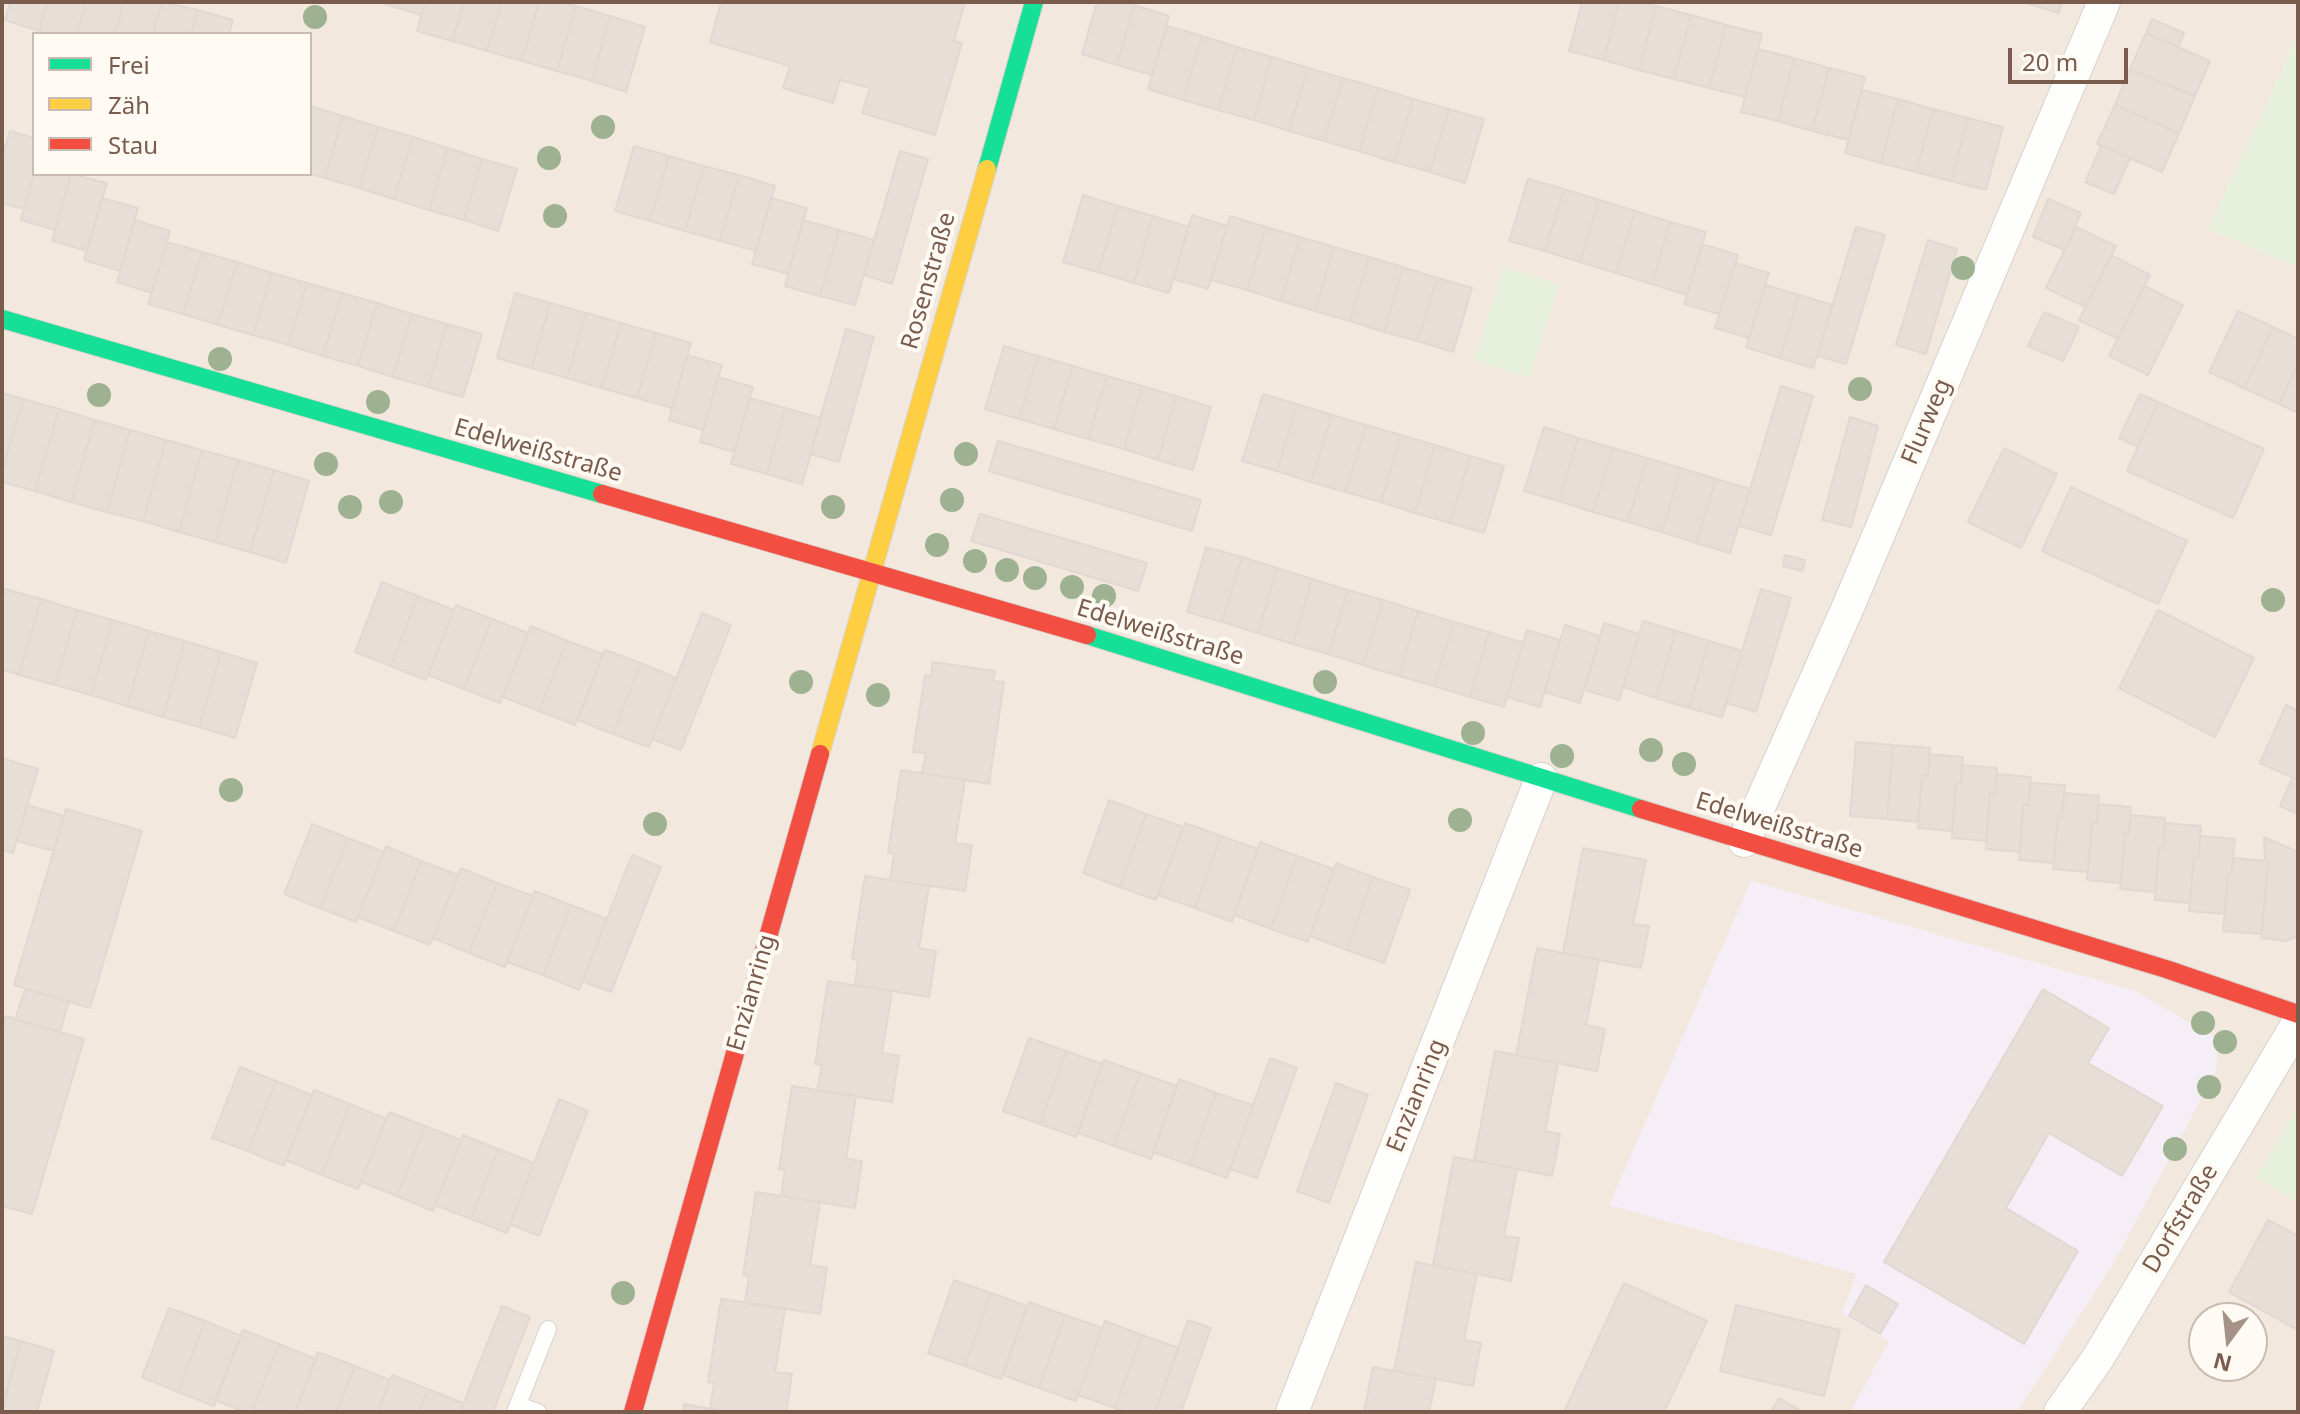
<!DOCTYPE html>
<meta charset="utf-8">
<style>
body{margin:0}
#map{position:relative;width:2300px;height:1414px;overflow:hidden;background:#f9f5f0;font-family:"Noto Sans",sans-serif}
canvas{display:block}
.frame{position:absolute;inset:0;border:4px solid #7a5c4d;pointer-events:none}
.legend{position:absolute;left:32px;top:32px;width:280px;height:144px;box-sizing:border-box;background:#fffaf3;border:2px solid #cabbb1;margin:0;padding:10px 14px;list-style:none;font-size:24px;color:#7a5c4d}
.legend li{display:flex;align-items:center;gap:16px;height:40px}
.legend b{width:40px;border:2px solid #cabbb1}
.north{position:absolute;left:2188px;top:1302px;width:80px;height:80px;box-sizing:border-box;background:#fffaf3;border:2px solid #cabbb1;border-radius:50%;rotate:195deg;font-size:22px;font-weight:700;line-height:32px;text-align:center;color:#7a5c4d}
.north::after{content:'';display:block;margin:auto;width:28px;height:36px;background:#a69286;clip-path:polygon(50% 0,100% 100%,50% 72%,0 100%)}
.scale{position:absolute;left:2008px;top:48px;width:120px;height:36px;box-sizing:border-box;border:4px solid #7a5c4d;border-top:0;padding-left:10px;font-size:24px;line-height:28px;white-space:nowrap;color:#7a5c4d;-webkit-text-stroke:6px #fffaf3;paint-order:stroke}
</style>
<div id="map">
<canvas width="2300" height="1414"></canvas>
<div class="frame"></div>
<ul class="legend">
<li><b style="height:10px;background:#16e098"></b>Frei</li>
<li><b style="height:10px;background:#ffcf43"></b>Zäh</li>
<li><b style="height:10px;background:#f24e42"></b>Stau</li>
</ul>
<div class="north">N</div>
<div class="scale">20 m</div>
</div>
<script>
const ctx = document.querySelector('canvas').getContext('2d');
ctx.lineJoin = 'round';
function fillPath(path, color) { ctx.fillStyle = color; ctx.fill(path, 'evenodd'); }
function trace(path, color, width, dash) { ctx.strokeStyle = color; ctx.lineWidth = width; ctx.lineCap = dash ? 'butt' : 'round'; ctx.setLineDash(dash || []); ctx.stroke(path); }
function write(font, color, halo, rows, align = 'center') {
  ctx.font = font + ' "Noto Sans",sans-serif'; ctx.lineWidth = 8; ctx.setLineDash([]); ctx.textBaseline = 'middle'; ctx.strokeStyle = halo; ctx.fillStyle = color; for (const [text, x, y, turn = 0] of rows) {
    ctx.save(); ctx.translate(x, y); ctx.rotate((+turn || 0) * Math.PI / 180); ctx.textAlign = isNaN(turn) ? turn : align; if (halo) ctx.strokeText(text, 0, 0); ctx.fillText(text, 0, 0); ctx.restore();
  }
}
const residential = new Path2D(`
 M2,2H2298V36L2208,229L2298,267V1412H2ZM34,34H310V174H34ZM2204,1318H2252V1366H2204Z`);
const education = new Path2D(`
 M1751,881L2135,991L2218,1039L2216,1071L2112,1266L2017,1412H1850L1889,1341L1842,1314L1856,1274L1609,1205Z`);
const green = new Path2D(`
 M2298,36V267L2208,229Z
 M1503,267L1559,284L1530,378L1474,361Z
 M2298,1105V1202L2256,1178Z`);
const building = new Path2D(`
 M10,2H48L39,31L5,20Z
 M48,2H86L77,34H49L39,31Z
 M86,2H124L115,34H77Z
 M124,2H162L153,34H115Z
 M162,2L198,10L191,34H153Z
 M386,2H425L421,15L385,4Z
 M425,2H464L452,41L417,31Z
 M464,2H502L487,51L452,41Z
 M502,2H539L522,61L487,51Z
 M539,2H560L576,6L557,71L522,61Z
 M721,2H965L954,41L962,43L935,135L862,113L870,88L840,80L833,103L783,88L790,66L710,42Z
 M1097,2H1123L1134,5L1117,65L1082,54Z
 M1582,2H1619L1604,60L1569,51Z
 M1619,2H1639L1656,6L1639,70L1604,60Z
 M2023,2H2062L2059,13Z
 M1134,5L1169,16L1152,75L1117,65Z
 M576,6L610,16L592,81L557,71Z
 M1656,6L1691,15L1674,79L1639,70Z
 M198,10L233,20L229,34H191Z
 M1691,15L1726,25L1709,88L1674,79Z
 M610,16L645,27L626,92L592,81Z
 M2152,19L2184,33L2178,47L2146,33Z
 M1726,25L1762,34L1745,97L1709,88Z
 M1167,26L1202,36L1183,100L1148,89Z
 M2146,33L2210,61L2195,96L2130,69Z
 M1202,36L1237,47L1218,110L1183,100Z
 M1237,47L1272,57L1254,120L1218,110Z
 M1758,49L1794,58L1778,121L1741,112Z
 M1272,57L1308,68L1289,131L1254,120Z
 M1794,58L1829,68L1812,131L1778,121Z
 M1308,68L1343,78L1324,141L1289,131Z
 M1829,68L1865,77L1848,140L1812,131Z
 M2130,69L2195,96L2179,133L2115,105Z
 M1343,78L1378,88L1359,151L1324,141Z
 M1378,88L1413,99L1394,162L1359,151Z
 M1862,90L1898,99L1881,163L1845,153Z
 M1413,99L1449,109L1430,172L1394,162Z
 M1898,99L1933,109L1916,172L1881,163Z
 M2115,105L2179,133L2162,172L2097,144Z
 M310,106L343,116L325,178L310,174Z
 M1449,109L1484,119L1465,183L1430,172Z
 M1933,109L1968,118L1951,181L1916,172Z
 M343,116L378,127L359,188L325,178Z
 M1968,118L2003,127L1986,190L1951,181Z
 M378,127L413,137L394,199L359,188Z
 M10,131L34,138V174L24,209L2,203V157Z
 M413,137L448,148L429,210L394,199Z
 M634,146L669,156L650,221L615,211Z
 M2101,146L2130,158L2114,194L2085,182Z
 M448,148L482,159L464,220L429,210Z
 M900,151L928,159L892,284L864,275Z
 M669,156L704,166L685,231L650,221Z
 M482,159L517,169L498,231L464,220Z
 M704,166L739,175L720,241L685,231Z
 M34,174H71L55,230L21,220Z
 M71,174L107,183L87,251L52,241Z
 M739,175L775,186L756,251L720,241Z
 M1528,179L1564,189L1545,251L1509,241Z
 M1564,189L1599,200L1580,262L1545,251Z
 M1083,195L1118,206L1098,272L1063,262Z
 M102,198L138,208L120,271L84,260Z
 M771,198L807,208L788,274L752,264Z
 M2048,199L2081,213L2065,250L2033,237Z
 M1599,200L1635,211L1616,273L1580,262Z
 M1118,206L1153,216L1134,283L1098,272Z
 M1635,211L1670,222L1652,284L1616,273Z
 M1192,215L1227,226L1208,289L1173,279Z
 M1153,216L1189,227L1169,293L1134,283Z
 M1230,216L1266,227L1247,290L1211,280Z
 M135,220L170,231L152,293L117,282Z
 M803,220L839,230L820,296L785,286Z
 M1670,222L1706,232L1687,295L1652,284Z
 M1266,227L1300,237L1281,301L1247,290Z
 M1856,227L1885,235L1846,364L1817,356Z
 M2076,227L2116,246L2086,307L2046,288Z
 M839,230L874,240L855,305L820,296Z
 M1300,237L1334,247L1315,311L1281,301Z
 M1928,240L1957,249L1926,354L1896,345Z
 M167,242L202,252L183,314L148,304Z
 M1702,244L1738,255L1719,314L1684,304Z
 M1334,247L1369,257L1350,321L1315,311Z
 M202,252L237,262L218,325L183,314Z
 M2111,255L2150,275L2118,339L2079,320Z
 M1369,257L1403,267L1384,332L1350,321Z
 M237,262L272,273L253,335L218,325Z
 M1735,263L1769,273L1749,338L1715,328Z
 M1403,267L1437,278L1418,341L1384,332Z
 M272,273L307,283L288,345L253,335Z
 M1437,278L1472,288L1453,352L1418,341Z
 M307,283L342,293L323,356L288,345Z
 M1765,285L1799,295L1780,358L1746,347Z
 M2144,286L2183,305L2148,375L2109,356Z
 M342,293L377,303L358,366L323,356Z
 M515,293L550,303L532,368L497,358Z
 M1799,295L1833,305L1813,368L1780,358Z
 M377,303L412,314L393,377L358,366Z
 M550,303L586,313L567,378L532,368Z
 M2238,311L2273,327L2244,388L2209,372Z
 M2044,312L2079,327L2063,361L2028,346Z
 M586,313L621,323L602,388L567,378Z
 M412,314L447,324L428,387L393,377Z
 M621,323L656,333L637,398L602,388Z
 M447,324L482,334L463,397L428,387Z
 M2273,327L2298,339V364L2279,404L2244,388Z
 M846,329L874,337L839,462L810,454Z
 M656,333L691,343L672,408L637,398Z
 M1004,346L1038,356L1019,419L985,409Z
 M687,355L722,365L703,430L669,420Z
 M1038,356L1073,366L1054,429L1019,419Z
 M2298,364V413L2279,404Z
 M1073,366L1107,376L1088,439L1054,429Z
 M1107,376L1142,386L1124,449L1088,439Z
 M718,377L753,387L734,452L700,442Z
 M1142,386L1176,396L1158,460L1124,449Z
 M1781,386L1813,396L1771,535L1739,526Z
 M2,393L23,399L2,472Z
 M1263,394L1297,404L1277,471L1242,461Z
 M2140,394L2158,402L2138,447L2119,438Z
 M1176,396L1211,407L1193,470L1158,460Z
 M750,398L785,408L767,474L731,464Z
 M23,399L59,409L35,491L2,482V472Z
 M2158,402L2264,449L2233,518L2127,471Z
 M1297,404L1332,415L1311,482L1277,471Z
 M785,408L821,418L802,484L767,474Z
 M59,409L95,420L71,502L35,491Z
 M1332,415L1366,425L1346,492L1311,482Z
 M1850,417L1878,426L1851,527L1822,520Z
 M95,420L130,430L107,512L71,502Z
 M1366,425L1401,435L1381,502L1346,492Z
 M1544,427L1578,438L1559,501L1524,491Z
 M130,430L166,440L143,521L107,512Z
 M1401,435L1435,445L1415,513L1381,502Z
 M1578,438L1613,448L1593,512L1559,501Z
 M166,440L202,450L179,532L143,521Z
 M998,441L1201,500L1192,531L989,471Z
 M1435,445L1470,456L1450,523L1415,513Z
 M1613,448L1647,458L1628,522L1593,512Z
 M2004,448L2057,474L2021,548L1968,522Z
 M202,450L238,460L215,542L179,532Z
 M1470,456L1504,466L1484,533L1450,523Z
 M1647,458L1681,468L1662,532L1628,522Z
 M238,460L274,470L250,552L215,542Z
 M1681,468L1716,479L1696,543L1662,532Z
 M274,470L309,481L286,563L250,552Z
 M1716,479L1750,489L1730,553L1696,543Z
 M2071,487L2187,541L2158,604L2042,551Z
 M980,514L1147,563L1138,591L971,541Z
 M1206,547L1242,557L1222,622L1187,612Z
 M1785,555L1805,560L1802,571L1783,566Z
 M1242,557L1277,568L1258,633L1222,622Z
 M1277,568L1312,579L1293,644L1258,633Z
 M1312,579L1348,590L1328,654L1293,644Z
 M382,582L418,596L391,666L355,652Z
 M5,589L41,599L19,675L2,669V601Z
 M1761,589L1791,598L1756,712L1726,703Z
 M1348,590L1383,600L1363,665L1328,654Z
 M418,596L454,610L426,680L391,666Z
 M41,599L77,610L55,685L19,675Z
 M1383,600L1418,611L1399,676L1363,665Z
 M456,605L492,619L464,689L428,675Z
 M77,610L113,620L91,695L55,685Z
 M2158,610L2254,658L2215,737L2119,688Z
 M1418,611L1454,622L1434,686L1399,676Z
 M702,613L731,625L681,750L652,739Z
 M492,619L528,633L500,703L464,689Z
 M113,620L149,631L127,706L91,695Z
 M1643,621L1676,631L1656,698L1623,687Z
 M1454,622L1489,632L1470,697L1434,686Z
 M1604,623L1639,634L1619,700L1585,690Z
 M1565,625L1600,636L1580,703L1544,692Z
 M531,626L567,641L539,711L503,697Z
 M1527,630L1560,640L1540,707L1507,697Z
 M149,631L185,641L163,717L127,706Z
 M1676,631L1709,641L1689,708L1656,698Z
 M1489,632L1523,643L1504,707L1470,697Z
 M185,641L221,652L199,727L163,717Z
 M567,641L603,654L575,725L539,711Z
 M1709,641L1742,651L1722,717L1689,708Z
 M605,650L641,663L613,734L578,720Z
 M221,652L257,663L235,738L199,727Z
 M933,662L995,671L993,681L1004,682L989,784L922,773L926,753L913,752L925,675L931,676Z
 M641,663L676,678L649,747L613,734Z
 M2286,705L2298,711V780L2260,763Z
 M1856,742L1893,745L1887,819L1850,816Z
 M1893,745L1930,748L1928,776L1922,775L1918,822L1887,819Z
 M1929,754L1963,757L1961,783L1956,782L1952,831L1918,828L1922,775L1928,776Z
 M2,758L38,769L13,853L2,850Z
 M1962,765L1997,768L1995,794L1990,793L1986,841L1952,838L1956,782L1961,783Z
 M901,770L965,780L955,843L972,845L965,891L890,880L894,854L888,853Z
 M1996,774L2031,777L2029,805H2023L2020,852L1986,849L1990,793L1995,794Z
 M2293,777L2298,780V814L2280,806Z
 M2030,783L2065,785L2062,817L2058,816L2054,863L2019,860L2023,805H2029Z
 M2064,793L2099,796L2097,823H2092L2088,872L2053,869L2058,816L2062,817Z
 M1109,800L1146,814L1120,887L1083,873Z
 M2098,804L2131,807L2129,834L2125,833L2121,883L2087,880L2092,823H2097Z
 M27,805L64,816L54,851L17,841Z
 M66,809L142,831L90,1008L14,985Z
 M1146,814L1183,827L1156,900L1120,887Z
 M2131,815L2165,818L2163,849L2159,848L2155,892L2120,889L2125,833L2129,834Z
 M1185,823L1221,836L1195,908L1158,895Z
 M2165,823L2201,826L2198,857H2194L2190,903L2155,900L2159,848L2163,849Z
 M312,824L348,838L320,908L284,894Z
 M1221,836L1258,849L1232,922L1195,908Z
 M2200,836L2235,839L2231,874H2228L2225,914L2189,911L2194,857H2198Z
 M2264,837L2298,852V936L2286,941L2261,938L2268,861H2265Z
 M348,838L384,852L356,922L320,908Z
 M1260,842L1297,856L1271,929L1234,915Z
 M386,846L421,861L394,931L358,917Z
 M1583,848L1646,860L1633,924L1649,926L1641,968L1563,953Z
 M632,855L661,867L611,992L582,981Z
 M1297,856L1334,869L1308,942L1271,929Z
 M2233,858L2268,861L2262,934L2223,931L2228,874H2231Z
 M421,861L458,875L430,945L394,931Z
 M1336,863L1373,877L1347,950L1310,936Z
 M461,868L497,883L469,953L433,938Z
 M865,876L929,886L919,948L936,951L929,997L855,985L858,960L852,959Z
 M1373,877L1410,890L1384,963L1347,950Z
 M497,883L533,896L505,967L469,953Z
 M535,891L571,905L543,975L507,962Z
 M571,905L607,919L579,990L543,975Z
 M1537,948L1599,960L1586,1025L1605,1029L1597,1071L1516,1055Z
 M828,981L892,991L882,1053L899,1056L892,1102L817,1091L822,1065L815,1064Z
 M25,989L69,1001L60,1032L15,1020Z
 M2043,989L2109,1028L2088,1063L2163,1106L2122,1176L2049,1133L2006,1208L2078,1251L2024,1344L1884,1262Z
 M6,1016L84,1039L32,1214L2,1206V1029Z
 M1029,1038L1066,1051L1040,1124L1003,1111Z
 M1066,1051L1102,1064L1076,1137L1040,1124Z
 M1495,1051L1558,1063L1545,1131L1560,1134L1552,1176L1474,1160Z
 M1270,1058L1297,1068L1257,1178L1230,1169Z
 M1104,1060L1140,1073L1114,1146L1078,1133Z
 M240,1067L276,1081L248,1151L212,1138Z
 M1140,1073L1177,1086L1151,1159L1114,1146Z
 M1179,1079L1216,1093L1190,1165L1153,1152Z
 M276,1081L312,1095L284,1166L248,1151Z
 M1336,1083L1368,1095L1329,1203L1297,1191Z
 M792,1086L856,1096L846,1159L862,1161L855,1208L781,1196L785,1170L779,1169Z
 M314,1090L350,1104L322,1175L286,1160Z
 M1216,1093L1253,1105L1227,1178L1190,1165Z
 M559,1099L588,1111L539,1236L510,1224Z
 M350,1104L386,1119L358,1189L322,1175Z
 M389,1112L425,1126L397,1196L361,1182Z
 M425,1126L461,1140L433,1211L397,1196Z
 M463,1135L498,1149L471,1219L435,1205Z
 M498,1149L534,1163L507,1233L471,1219Z
 M1454,1157L1517,1169L1504,1236L1519,1238L1511,1281L1433,1265Z
 M756,1192L820,1202L810,1265L827,1268L820,1314L745,1303L749,1276L743,1275Z
 M2268,1220L2298,1236V1330L2229,1292Z
 M1416,1262L1477,1274L1464,1340L1481,1343L1473,1386L1394,1371Z
 M954,1280L991,1293L965,1366L928,1353Z
 M1624,1283L1707,1321L1664,1412H1564Z
 M1866,1285L1898,1304L1880,1334L1849,1316Z
 M991,1293L1027,1306L1001,1379L965,1366Z
 M721,1299L785,1308L775,1372L792,1374L786,1412H731L710,1409L714,1383L708,1382Z
 M1029,1302L1065,1315L1039,1388L1003,1375Z
 M1736,1305L1840,1330L1824,1396L1720,1371Z
 M502,1306L530,1317L493,1412H460Z
 M169,1308L205,1321L178,1392L142,1377Z
 M1065,1315L1102,1328L1076,1401L1039,1388Z
 M1188,1320L1211,1328L1181,1412H1155Z
 M205,1321L241,1336L214,1406L178,1392Z
 M1105,1321L1142,1335L1115,1408L1078,1395Z
 M243,1330L279,1344L252,1412H245L215,1400Z
 M1142,1335L1179,1348L1155,1412H1126L1115,1408Z
 M2,1336L21,1341L2,1407Z
 M21,1341L54,1351L37,1412H2Z
 M279,1344L316,1359L295,1412H252Z
 M318,1352L355,1366L336,1412H295Z
 M355,1366L390,1380L378,1412H336Z
 M1373,1367L1436,1379L1429,1412H1364Z
 M392,1375L428,1389L419,1412H378Z
 M428,1389L463,1403L460,1412H419Z
 M1779,1398L1803,1412H1771Z
 M684,1404L710,1409L731,1412H683Z`);
const lane = new Path2D(`
 M518,1405L538,1412
 M515,1412L548,1329`);
const street = new Path2D(`
 M1744,841L1848,607L2104,2
 M1292,1412L1541,779
 M2060,1412L2098,1358L2298,1023`);
const fast = new Path2D(`
 M987,169L1034,2
 M2,319L602,494
 M1087,635L1641,809`);
const slow = new Path2D(`
 M820,754L987,169`);
const jam = new Path2D(`
 M602,494L1087,635
 M1641,809L2166,969L2298,1014
 M633,1412L820,754`);
const trees = [
 [315,17],
 [603,127],
 [549,158],
 [555,216],
 [1963,268],
 [220,359],
 [1860,389],
 [99,395],
 [378,402],
 [966,454],
 [326,464],
 [952,500],
 [391,502],
 [350,507],
 [833,507],
 [937,545],
 [975,561],
 [1007,570],
 [1035,578],
 [1072,587],
 [1104,596],
 [2273,600],
 [801,682],
 [1325,682],
 [878,695],
 [1473,733],
 [1651,750],
 [1562,756],
 [1684,764],
 [231,790],
 [1460,820],
 [655,824],
 [2203,1023],
 [2225,1042],
 [2209,1087],
 [2175,1149],
 [623,1293]
];
const streetNames = [
 ["Rosenstraße",929,281,-74],
 ["Flurweg",1927,422,-67],
 ["Edelweißstraße",538,451,16],
 ["Edelweißstraße",1160,633,17],
 ["Edelweißstraße",1779,826,17],
 ["Enzianring",752,993,-74],
 ["Enzianring",1417,1096,-68],
 ["Dorfstraße",2181,1219,-59]
];
fillPath(residential, '#f2e8de');
fillPath(education, '#f6eef6');
fillPath(green, '#e7f0db');
fillPath(building, '#e6ded7');
trace(building, '#e2d8d2', 2);
trace(lane, '#d7d1cb', 18);
trace(street, '#d7d1cb', 34);
trace(fast, '#d9d2cb', 20);
trace(slow, '#d9d2cb', 20);
trace(jam, '#d9d2cb', 20);
trace(lane, '#fefefd', 16);
trace(street, '#fefefd', 32);
trace(fast, '#16e098', 18);
trace(slow, '#ffcf43', 18);
trace(jam, '#f24e42', 18);
ctx.fillStyle = '#9eb190';
for (const [x, y] of trees) { ctx.beginPath(); ctx.arc(x, y, 12, 0, 2 * Math.PI); ctx.fill(); }
write('24px', '#7a5c4d', '#fffaf3', streetNames);
</script>
